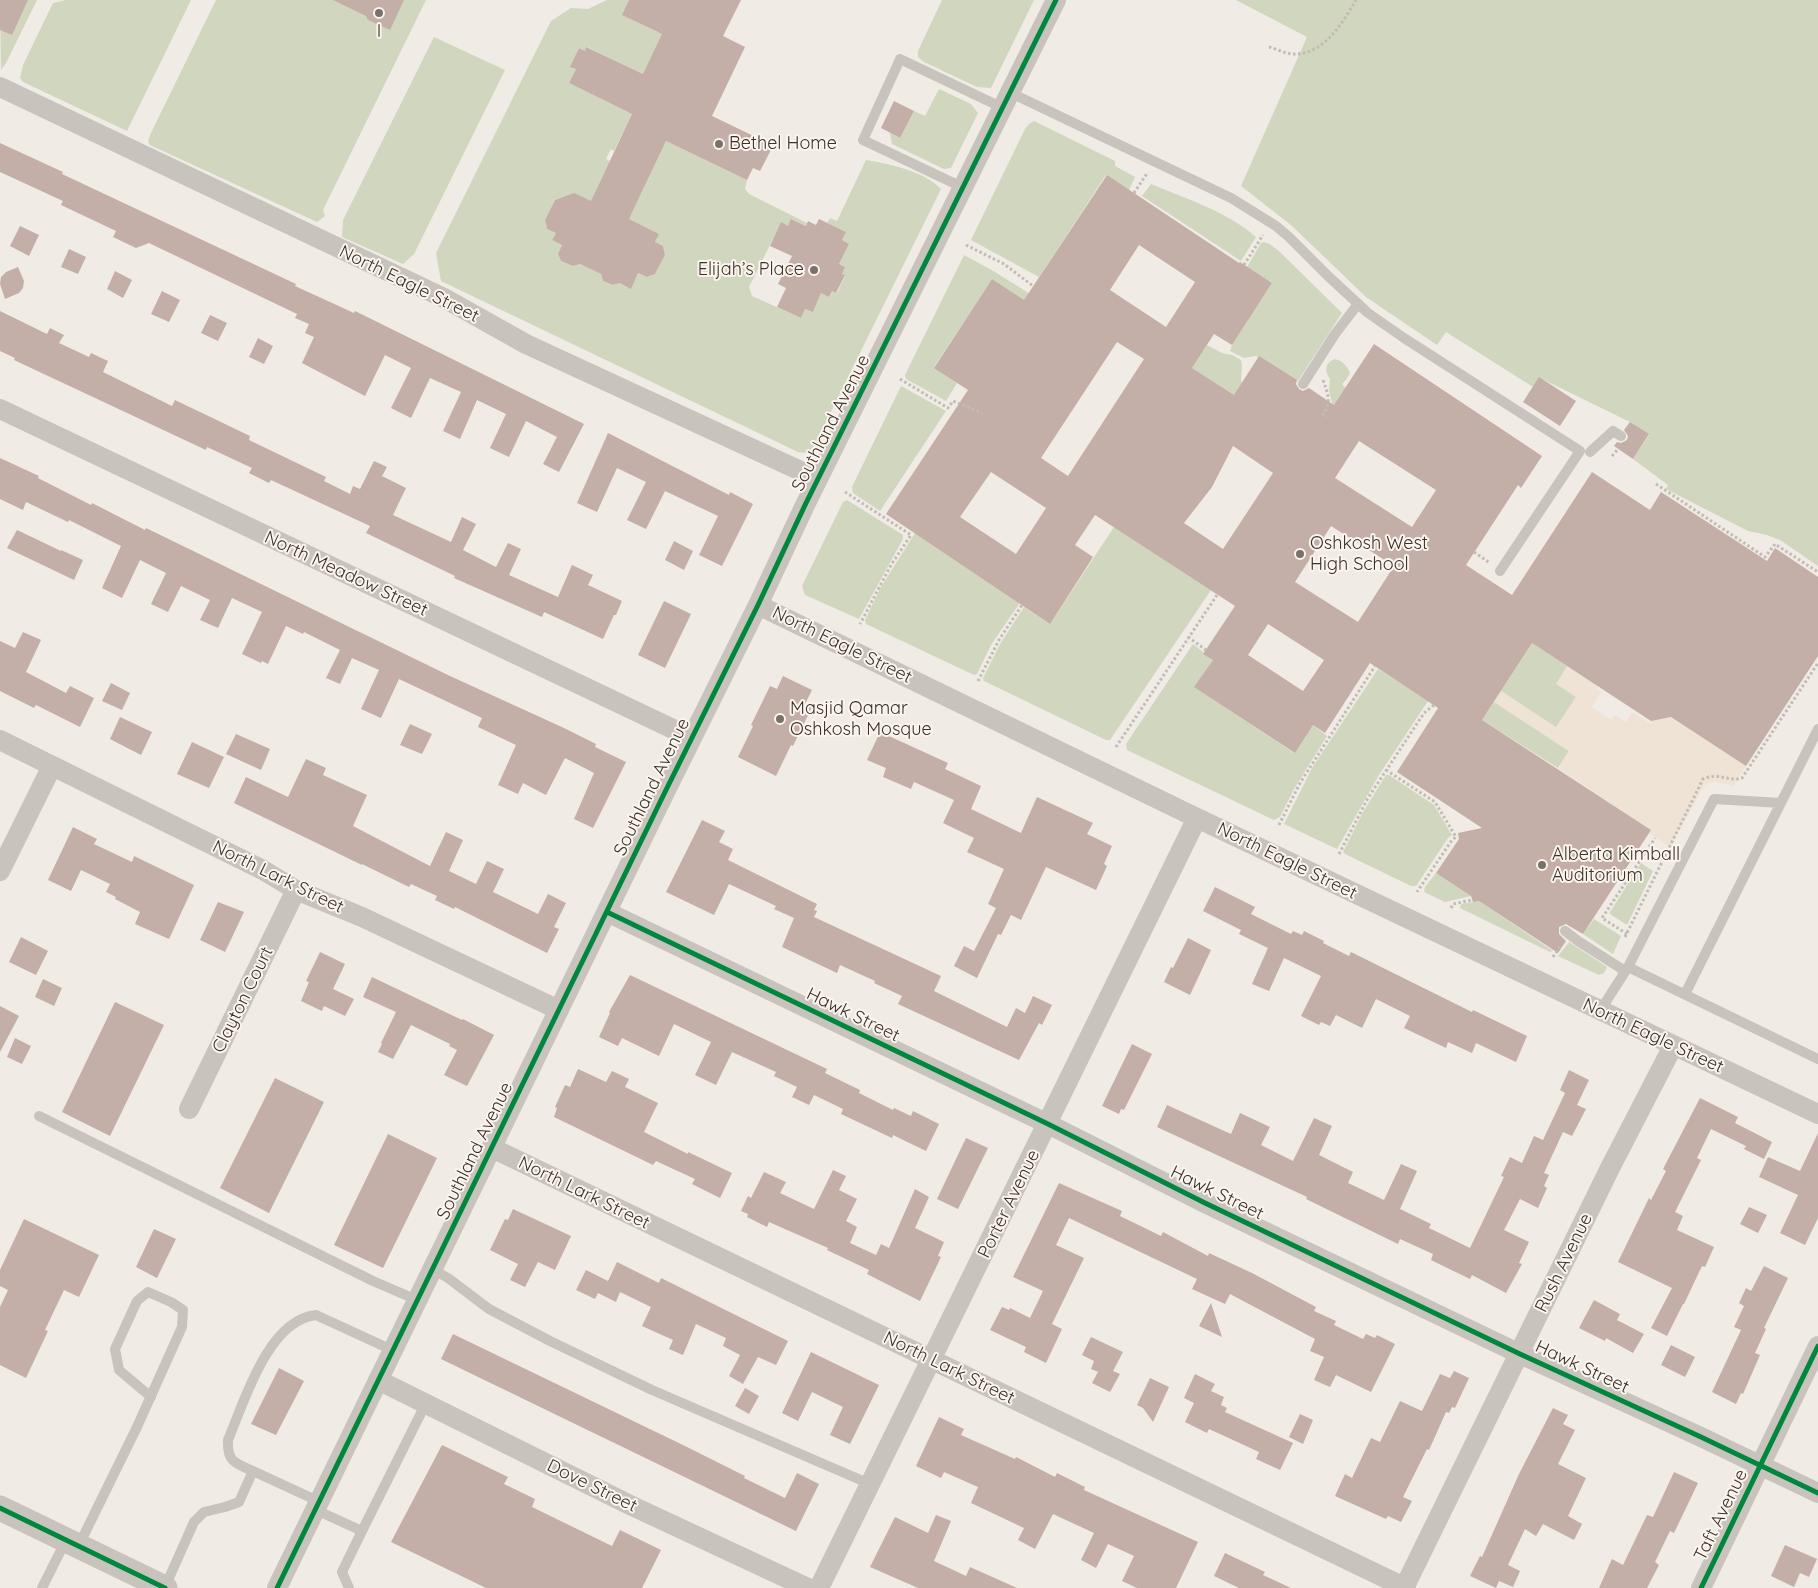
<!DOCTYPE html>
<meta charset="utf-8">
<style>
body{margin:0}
canvas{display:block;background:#f0ebe5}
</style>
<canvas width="1818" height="1588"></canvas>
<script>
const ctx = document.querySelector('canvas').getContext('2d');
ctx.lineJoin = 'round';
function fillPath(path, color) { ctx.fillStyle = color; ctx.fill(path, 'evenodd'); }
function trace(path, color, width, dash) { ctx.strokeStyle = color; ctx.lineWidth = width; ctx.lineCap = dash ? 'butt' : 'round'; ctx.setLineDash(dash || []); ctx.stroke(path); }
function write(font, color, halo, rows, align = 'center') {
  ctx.font = font + ' Quicksand,sans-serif'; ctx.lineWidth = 4; ctx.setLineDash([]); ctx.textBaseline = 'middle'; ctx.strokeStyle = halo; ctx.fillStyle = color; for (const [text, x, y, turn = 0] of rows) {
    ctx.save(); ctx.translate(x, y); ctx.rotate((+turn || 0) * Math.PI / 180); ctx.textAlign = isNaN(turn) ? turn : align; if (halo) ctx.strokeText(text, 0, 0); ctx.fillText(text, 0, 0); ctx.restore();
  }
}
const green = new Path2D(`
 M0,0H37L6,63L1,70Z
 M66,0H191L127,131L23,82L20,78L23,65L53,3Z
 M216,0H426L323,210L325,216L317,222L150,145L148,142L150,135Z
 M607,0H629L623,15L657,32L665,29L649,77L587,47L585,51L579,48L571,67L576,69L569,83L632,114L614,151L611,149L606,159L610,161L594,195V203L571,201L563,197L555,200L545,220L547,229L556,233L552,240L562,245L558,254L561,261L573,266L580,264L601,274L603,281L613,285L620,283L631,288L638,273L647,277L655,274L665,255L663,246L655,242L659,234L624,217L631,215L666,141L747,180L745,189L749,194L807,223L806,226L792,219L788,226L781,223L749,287L752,296L801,318L805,309L813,312L821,293L829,297L832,291L837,293L845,276L842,274L845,267L839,264L849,244L842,240L846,232L827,223L830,218L837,221L866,160C887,163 926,172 941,189L813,448L806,453L798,452L441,281L436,253L551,21L571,8L588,9Z
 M942,0H1034L991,88L977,87L924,62L918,57V51Z
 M1236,0H1818V566L1780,540L1767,535L1748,531L1666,489L1668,485L1633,459L1649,435L1630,422L1540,378L1533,387L1446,332L1437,345L1366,297L1291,225L1241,186L1307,37Z
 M434,37L505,70L414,254L403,264L342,237L343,220Z
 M939,89L971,104L978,113L951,168L944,169L892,144L890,133L900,138L914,111L925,116Z
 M1034,121L1115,161V166L1135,177L1129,190L1106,175L1039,277L971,240L1025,129L1029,124Z
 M1151,184C1187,199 1226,211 1256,237L1241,261L1142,196Z
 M1263,242L1270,244L1281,253L1342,313L1298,381L1256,356L1244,358L1230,351L1232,345L1272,283L1247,267L1261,243Z
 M964,255L995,272L1051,307L1046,315L992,279L934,367L957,383L946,401L906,379L905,375Z
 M1207,345L1222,353L1232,355L1241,360L1242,365L1241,381L1282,410L1309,444L1192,368Z
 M1335,359C1343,361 1347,366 1350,373L1346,380L1342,384L1346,388L1333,407L1329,390L1330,379C1324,371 1325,362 1335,359Z
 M901,386L946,411L880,511L853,493L852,487Z
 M847,500L903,535V539L859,619L805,595L802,586L843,502Z
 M1114,527L1211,590L1112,737L1110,740H1106L984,681L983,678L1000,644L1024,607L1050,624Z
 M915,533L1018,601L1019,604L991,645L977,674L974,675L866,624L865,620L881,587Z
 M1532,643L1567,666L1576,697L1556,728L1501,691Z
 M1193,644L1213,660L1195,687L1294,753L1313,725L1327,736L1294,789L1280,817L1274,820L1127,750L1126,744Z
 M1378,669L1428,701L1379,775L1337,849L1284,824L1312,768Z
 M1494,702L1569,751L1558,768L1482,720Z
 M1386,775H1389L1434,805L1452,835L1448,838L1416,886H1411L1345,854L1343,852L1363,812Z
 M1641,863L1653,871L1627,925L1610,914V912Z
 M1436,873L1471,896L1445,902L1426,893L1424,891L1425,887Z
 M1479,901L1553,951L1550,952L1460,908L1461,904Z
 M1594,919L1621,936L1613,954L1583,934Z
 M1569,942L1607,967L1604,973L1599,975L1558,956Z`);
const plaza = new Path2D(`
 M1567,666L1598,686L1596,688L1601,692L1592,707L1611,720L1615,715L1626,722L1632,712L1651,724V721L1671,717L1746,766L1734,786L1715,782L1708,783L1704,786L1670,847L1649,833L1651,830L1558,768L1569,751L1494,702L1501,691L1556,727L1576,697L1556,684Z`);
const building = new Path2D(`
 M0,0H28L12,35L0,30Z
 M333,0H404L390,30L368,20L366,16Z
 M629,0H741L723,36L745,47L712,116L766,142L765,145L772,148L760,171L753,168L747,180L666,141L629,219L659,234L655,242L663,246L665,255L655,274L647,277L638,273L631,289L620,283L613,285L603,281L601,274L580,264L573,266L561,261L558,254L562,245L552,240L556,233L547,229L545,220L555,200L574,193L591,201L632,114L569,83L576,69L570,67L579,48L585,51L586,47L643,74L662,34L622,15Z
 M894,101L914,111L900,138L881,128Z
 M0,143L63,172L62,174L296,284L295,286L354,313L355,311L584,424L559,472L543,464L557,437L526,421L509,457L490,448L506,414L477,400L460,439L443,431L461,392L430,378L411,418L391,408L411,368L385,355L365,396L302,363L314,337L305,333L309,324L295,318L297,314L149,243L136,248L113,237L116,231L61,205L63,201L0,172Z
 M1107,175L1239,263L1240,262L1272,283L1232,345L1214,334L1192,368L1234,395L1259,356L1297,380L1296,384L1299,389L1303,391L1309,388L1334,405L1374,344L1542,456L1521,488L1518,485L1466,565L1512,595L1592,472L1650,510L1661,492L1767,561L1775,548L1818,577V656L1746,766L1671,717L1651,721L1532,643L1482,720L1651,830L1583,934L1566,924L1559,927V934L1566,941L1558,953L1479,901L1473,902L1471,896L1436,873L1459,839L1458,833L1482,828L1397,772L1438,708L1370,663L1325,733L1313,725L1295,753L1194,687L1213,660L1203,654L1235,606L1095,515L1075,545L1093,557L1050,624L886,514L968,390L934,368L992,279L1024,300ZM1139,245L1195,282L1166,327L1110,290ZM1117,342L1144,359L1068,476L1041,458ZM1359,441L1436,490L1412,527L1335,478ZM1233,446L1273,473L1223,549L1184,523L1212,487ZM991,472L1046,508L1016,554L960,517ZM1331,526L1394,566L1358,622L1295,582ZM1268,624L1324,660L1303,691L1248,655Z
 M791,219L806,226L808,221L816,225L819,219L846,232L842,240L849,244L839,264L845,267L842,274L845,275L836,293L832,291L829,297L821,293L813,312L805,309L801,318L777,307L786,288L778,284L792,256L770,246L781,222L788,226Z
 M20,226L39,235L29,256L10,246Z
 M69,249L86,257L78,274L61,267Z
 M18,267L24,281L23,288L19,293L5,299L0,284L1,277L6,272Z
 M115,271L132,280L123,298L107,289Z
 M162,291L180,300L169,322L151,314Z
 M0,311L47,334L50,328L64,335L59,343L89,357L91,353L108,361L103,372L172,406L175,400L250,436L249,440L326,477L324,481L350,494L353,486L360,489L374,461L387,467L382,476L406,488L393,515L451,542L462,517L476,524L463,550L496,567L508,543L521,549L509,575L558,597L572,565L593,575L588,585L622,601L616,615H614L603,639L544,612L542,617L454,578L455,576L366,533L370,526L271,480L269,483L249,473L252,468L207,447L206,450L14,360L15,358L0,351Z
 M210,315L227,323L218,341L201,333Z
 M258,338L273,346L264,364L249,357Z
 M1539,377L1576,401L1560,426L1523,402Z
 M1630,422L1649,434L1633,459L1614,446L1617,442L1621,443L1627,440L1628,436L1624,430Z
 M608,433L729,495L730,492L753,504L722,566L699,555L718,516L665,491L646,529L627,520L646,482L617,468L597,512L577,503Z
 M0,458L39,476L38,478L91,505L92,503L145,530L146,528L450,676L564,728L596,744L595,747L626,762L593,828L574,819L594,773L565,758L546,795L523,783L518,794L498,785L516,745L478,727L482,718L399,679L381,718L361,709L379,670L352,658L340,684L326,678L340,650L304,632L303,634L286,626L268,664L262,661L261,663L242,654L262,612L232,598L218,628L200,620L210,600L181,586L168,612L151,604L166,573L140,560L122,598L102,588L121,546L69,520L68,522L26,502L23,510L0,499Z
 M17,530L61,551V550L83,560L74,580L7,548Z
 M674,541L693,551L684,570L665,560Z
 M664,601L691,614L665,668L638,655Z
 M23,632L41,640L26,672L66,693L70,686L94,698L80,727L36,705L34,708L0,691V641L15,648Z
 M783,676L812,690L805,704L812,707L793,746L791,745L776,776L738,757L753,726L751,725L770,686L777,689Z
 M111,683L130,693L122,710L102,701Z
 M120,717L152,732L141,755L110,739Z
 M410,724L432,734L422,754L400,745Z
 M880,732L948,763L945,769L981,786L971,809L1021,833L1037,797L1093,823L1087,834L1112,846L1104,864L1107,866L1096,890L1046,867L1021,920L1011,915L1001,935L998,934L977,978L954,966L964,946L974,951L996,908L988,904L1004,869L967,852L974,838L943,823L954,800L914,782L911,789L883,777L886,768L867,760Z
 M236,734L270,749L261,770L226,754Z
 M192,742L224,757L209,788L177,774Z
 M306,759L326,768L323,775L367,795L353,826L430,866L446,832L463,840L449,871L476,884L487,861L504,869L493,892L538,914L548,894L566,903L554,927L559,929L547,953L455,907L454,909L435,900L437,896L411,884L409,887L362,864V865L234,803L246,777L288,797Z
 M702,820L725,831L719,842L733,849L728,860L817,904L814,910L817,911L814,917L941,976L934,991L1007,1027L1016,1008L1025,1013L1033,996L1052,1005L1042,1025L1039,1023L1019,1060L898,1004L902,996L874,983L875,981L840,965L837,973L782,947L794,918L774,909L776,906L729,884L714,915L666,892Z
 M73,827L97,839L94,844L132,862L134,856L194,885L169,939L135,924L140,912L115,899L116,897L106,892L110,884L81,870L71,891L48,880Z
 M1215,887L1255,907L1251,914L1291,934L1293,931L1302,935L1304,931L1324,941L1323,943L1349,956L1351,952L1472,1012L1473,1010L1527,1036L1516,1062L1476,1043L1472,1053L1448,1042L1446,1048L1404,1028L1410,1016L1376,999L1362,1028L1336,1015L1330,1026L1321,1022L1319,1025L1301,1016L1321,976L1284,958L1269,991L1252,984L1268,948L1239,934L1241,930L1203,911Z
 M218,902L244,912L225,952L200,940Z
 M21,937L48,951L36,975L9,962Z
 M1188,938L1211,950L1190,995L1164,982L1171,967L1173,968Z
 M320,952L345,964L333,989L354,999L345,1016L324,1006L322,1011L301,1001L309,982L306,981Z
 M630,975L827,1069L825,1073L860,1090L859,1093L893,1110L894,1108L911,1116L913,1111L939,1124L926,1151L893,1135L892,1138L841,1114L843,1109L814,1095L809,1105L792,1097L797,1087L774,1076L776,1072L732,1052L716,1085L695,1075L711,1042L674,1024L659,1056L622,1038L618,1046L599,1037L610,1013L609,1012Z
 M372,977L462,1020L463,1019L494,1035L467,1086L444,1075L457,1050L449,1046L450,1044L411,1025L393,1059L378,1052L382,1044L381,1043L396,1012L363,997Z
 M43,979L62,988L54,1006L35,997Z
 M115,1002L164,1025L110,1136L62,1112Z
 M0,1006L19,1016L0,1052Z
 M15,1038L31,1046L22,1064L7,1057Z
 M1132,1044L1152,1054L1124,1110L1121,1109L1119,1114L1102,1106Z
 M578,1069L606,1082L612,1071L629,1079L625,1087L658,1103L644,1132L688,1154V1152L732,1173L720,1198L692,1184L695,1179L656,1161L653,1165L554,1117L557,1108L555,1107L565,1085L570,1087Z
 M1569,1070L1589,1080L1577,1105L1586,1109L1572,1136L1563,1132L1544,1173L1549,1175L1544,1186L1547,1188L1538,1208L1520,1199L1504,1230L1529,1242L1519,1263L1522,1264L1506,1293L1472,1275L1470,1279L1431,1260L1433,1254L1400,1239L1398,1244L1306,1199L1307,1197L1157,1127L1167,1105L1231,1134L1240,1113L1270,1127L1261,1145L1293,1161L1314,1118L1332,1126L1319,1155L1353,1172L1348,1183L1384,1200L1401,1164L1417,1171L1400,1209L1431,1224L1429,1228L1470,1248L1504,1177L1501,1176L1510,1157L1522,1163L1534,1136L1543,1140L1565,1093L1560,1090Z
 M275,1078L324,1102L269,1213L220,1188Z
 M1700,1098L1738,1117L1735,1123L1772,1142L1764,1159L1744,1149L1746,1146L1711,1129L1697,1158L1701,1160L1675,1212L1683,1216L1677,1230L1714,1247L1705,1267L1702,1266L1684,1304H1683L1667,1336L1651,1328L1672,1288L1618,1262L1649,1198L1651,1200L1666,1171L1663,1169Z
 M1818,1133V1218L1805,1245L1780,1233L1798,1195L1759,1177L1768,1157L1800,1171Z
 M388,1134L437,1158L383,1268L334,1245Z
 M966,1138L988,1148L958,1209L937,1199Z
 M833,1170L846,1176L839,1190L857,1199L846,1221L857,1227L850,1243L876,1255L881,1244L889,1248L915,1189L929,1197L915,1228L944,1242L938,1256L941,1257L920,1301L867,1274L869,1270L827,1250L828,1248L769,1222L767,1227L747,1217L748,1214L741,1211L748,1196L751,1198L764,1172L786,1182L780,1193L814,1209Z
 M1059,1183L1122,1211L1120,1216L1161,1236L1163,1232L1208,1256L1209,1253L1252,1273L1316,1307L1314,1311L1336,1321L1334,1325L1363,1339L1366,1334L1375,1338L1377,1335L1395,1344L1371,1392L1336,1375L1330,1387L1314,1380L1324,1357L1310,1351L1315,1339L1230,1294L1225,1304L1192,1289L1197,1279L1069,1218L1056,1245L1084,1258L1052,1324L1062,1329L1046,1363L1024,1352L1026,1347L990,1330L1002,1307L1009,1310L1010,1308L1030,1318L1043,1291L1013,1277Z
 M1749,1207L1767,1215L1758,1233L1740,1224Z
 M513,1209L571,1236L555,1270L538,1262L525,1287L510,1280L518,1264L490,1250L505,1219L508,1220Z
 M24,1219L99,1255L79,1297L64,1290L45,1330L48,1331L26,1378L0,1365V1307L8,1290L0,1286V1270Z
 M154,1229L176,1239L157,1278L136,1267Z
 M617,1262L659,1283L661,1278L788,1341L776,1365L758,1357L743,1384L729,1376L740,1355L723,1346L726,1338L696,1324L683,1355L669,1349L673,1340L642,1326L651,1307L620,1292L616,1302L598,1293L595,1299L576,1290L586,1270L608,1281Z
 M1764,1266L1788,1278L1764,1328L1766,1329L1755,1353L1760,1355L1743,1394L1741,1393L1736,1404L1712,1392L1741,1330L1734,1327L1744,1306L1739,1303L1746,1288L1751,1291Z
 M1594,1300L1620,1314L1617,1320L1644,1334L1633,1353L1606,1338L1605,1341L1579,1328Z
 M1211,1303L1222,1337L1199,1326Z
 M453,1334L685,1446L745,1476L744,1478L785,1498L797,1473L819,1484L796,1531L441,1359Z
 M1091,1337L1123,1352L1113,1371L1120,1374L1110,1392L1092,1383L1098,1372L1091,1369L1094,1361L1082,1355Z
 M1671,1345L1695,1357L1685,1377L1661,1365Z
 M811,1352L879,1385L850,1444L830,1435L843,1407L812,1392L798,1421L782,1413Z
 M279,1368L304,1381L276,1435L251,1424Z
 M1454,1371L1469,1378L1455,1408L1452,1407L1449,1413L1446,1412L1429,1450L1427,1449L1403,1497L1412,1501L1401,1522L1388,1516L1386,1519L1335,1496L1345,1474L1352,1478L1371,1438L1380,1442L1400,1401L1422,1411L1440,1374L1450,1378Z
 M1195,1374L1215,1384L1211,1391L1224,1397L1221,1405L1227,1408L1225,1412L1293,1443L1280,1470L1256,1459L1259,1452L1209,1429L1207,1433L1185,1422L1194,1403L1184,1398Z
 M1150,1378L1169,1387L1153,1422L1143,1408L1137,1405Z
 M745,1388L759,1396L749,1414L735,1406Z
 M1553,1408L1568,1415L1563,1424L1575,1430L1558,1464L1586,1478L1568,1516L1582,1524L1574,1540L1543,1524L1536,1536L1525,1529L1508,1565L1520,1571L1513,1587L1499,1581L1496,1588L1470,1576L1480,1556L1482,1557L1519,1474Z
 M1300,1414L1313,1420L1303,1444L1289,1437Z
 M939,1417L964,1429L961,1435L1015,1459L1016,1457L1055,1477L1057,1473L1085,1487L1084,1490L1198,1542L1176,1588H1137L1122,1581L1134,1556L1108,1544L1096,1568L1081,1560L1094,1533L1053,1514L1035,1549L1018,1540L1024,1528L971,1503L978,1487L944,1472L941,1478L916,1466Z
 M442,1445L508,1477L504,1484L535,1499L532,1507L612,1546L620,1530L661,1550L642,1588H486L391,1542Z
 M1674,1472L1698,1483L1674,1533L1670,1531L1655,1562L1659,1565L1647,1588H1599L1612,1559L1623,1565L1647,1515L1653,1517Z
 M936,1515L951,1521L934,1561L966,1576L970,1567L1017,1588H918L870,1567L895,1517L928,1533Z
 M1785,1545L1817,1559L1809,1577L1800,1573L1794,1587L1771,1576Z
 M1225,1553L1265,1572L1263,1575L1291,1588H1239L1214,1576Z`);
const path = new Path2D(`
 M1269,47C1277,49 1288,55 1296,54C1325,53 1343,22 1356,0
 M1134,193L1148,172
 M966,245L1004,264L1033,286
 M1244,265L1263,235
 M900,379L948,408L953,401L982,413
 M1323,380C1328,395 1332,401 1323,415L1326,418
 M1612,456L1618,449
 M1656,484L1765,557L1775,544L1818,572
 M845,492L911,535L891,565L860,624
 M1474,552L1490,563
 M1188,637L1206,650
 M978,681L999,640L1022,605
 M1116,747L1217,595
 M1386,770L1435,802L1456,837L1452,840L1417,892
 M1279,825L1300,783L1375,666
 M1339,854L1368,798L1424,713L1434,705
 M1451,908L1453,904L1472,900
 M1627,934L1602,918L1655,838
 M1625,937L1703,779C1719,772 1728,782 1742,778L1818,663
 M1553,957L1561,945`);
const service = new Path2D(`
 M1011,93L1231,198L1276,226L1289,237L1327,275L1368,313L1404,338L1580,451L1500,571
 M964,188L863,140L896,68L900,59L1003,108
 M1303,384L1335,334L1358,304
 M1590,452L1613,431L1621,436
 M1565,931L1578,941L1625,971
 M1628,967L1714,799L1781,803
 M1685,994L1818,729
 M1600,1011L1628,967L1818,1059
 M39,1116L373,1281L417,1300
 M432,1269L448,1278L489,1309L550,1341L652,1390L870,1484
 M253,1471C235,1463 227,1462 228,1440C244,1402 268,1320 316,1315L392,1350
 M316,1510L362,1531L426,1403
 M79,1545L137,1427L182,1327L183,1310L171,1302L148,1292L137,1301L115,1349L119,1370L151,1397
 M165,1587L194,1522L204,1512L225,1507L239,1502L253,1471L320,1502
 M42,1588L66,1540
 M349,1588L342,1572L362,1531`);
const minor = new Path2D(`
 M0,87L444,298L526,344L818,479
 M0,409L692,738
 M758,605L1197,818L1818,1114
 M0,740L263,870L296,890L362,917L559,1010
 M0,871L52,766
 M607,912L1048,1124L1205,1203L1520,1354L1701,1437L1818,1493
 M189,1109L296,890
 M492,1148L1406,1588
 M378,1380L630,1505L808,1588
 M277,1588L664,794L758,605L806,503L1056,0
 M819,1588L1197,818
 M1404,1588L1610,1168L1673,1046
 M1701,1588L1818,1346`);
const tertiary = new Path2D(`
 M0,1508L165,1588`);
const cycleway = new Path2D(`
 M607,912L1048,1124L1205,1203L1520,1354L1701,1437L1818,1493
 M0,1508L165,1588
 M277,1588L664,794L758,605L806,503L1056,0
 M1701,1588L1818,1346`);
const markers = [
 [379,13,5,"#7a716c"],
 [719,144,5,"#7a716c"],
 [814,270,5,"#7a716c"],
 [1300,554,5,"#7a716c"],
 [780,719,5,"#7a716c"],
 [1542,865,5,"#7a716c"]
];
const poiNames = [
 ["I",379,32,"center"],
 ["Bethel Home",729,144],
 ["Elijah’s Place",804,270,"right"],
 ["Oshkosh West",1310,544],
 ["High School",1310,565],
 ["Masjid Qamar",790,709],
 ["Oshkosh Mosque",790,730],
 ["Alberta Kimball",1552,855],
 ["Auditorium",1552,876]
];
const streetNames = [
 ["North Eagle Street",409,284,26],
 ["Southland Avenue",831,423,-63],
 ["North Meadow Street",346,574,25],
 ["North Eagle Street",842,645,26],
 ["Southland Avenue",652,787,-64],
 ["North Eagle Street",1287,861,26],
 ["North Lark Street",278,877,26],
 ["Clayton Court",243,1000,-64],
 ["Hawk Street",853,1015,26],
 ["North Eagle Street",1653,1036,25],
 ["Southland Avenue",475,1151,-64],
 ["North Lark Street",584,1193,26],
 ["Hawk Street",1217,1193,26],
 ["Porter Avenue",1009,1204,-64],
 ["Rush Avenue",1564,1263,-64],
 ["Hawk Street",1582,1367,25],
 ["North Lark Street",949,1368,26],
 ["Dove Street",592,1486,26],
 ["Taft Avenue",1721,1515,-64]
];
fillPath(green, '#d1d6bf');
fillPath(plaza, '#eee3d5');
fillPath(building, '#c3afa7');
trace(path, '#c2bbb6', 3, [2.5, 2.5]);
trace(service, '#c9c3be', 10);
trace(minor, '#c9c3be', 20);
trace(tertiary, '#c9c3be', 25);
trace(cycleway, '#00873e', 5);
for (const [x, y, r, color] of markers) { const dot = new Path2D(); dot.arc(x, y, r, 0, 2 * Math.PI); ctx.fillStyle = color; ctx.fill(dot); trace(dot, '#fbf5ee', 2); }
write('18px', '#3b302b', '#fbf5ee', poiNames, 'left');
write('18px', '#3b302b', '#fbf5ee', streetNames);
</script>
